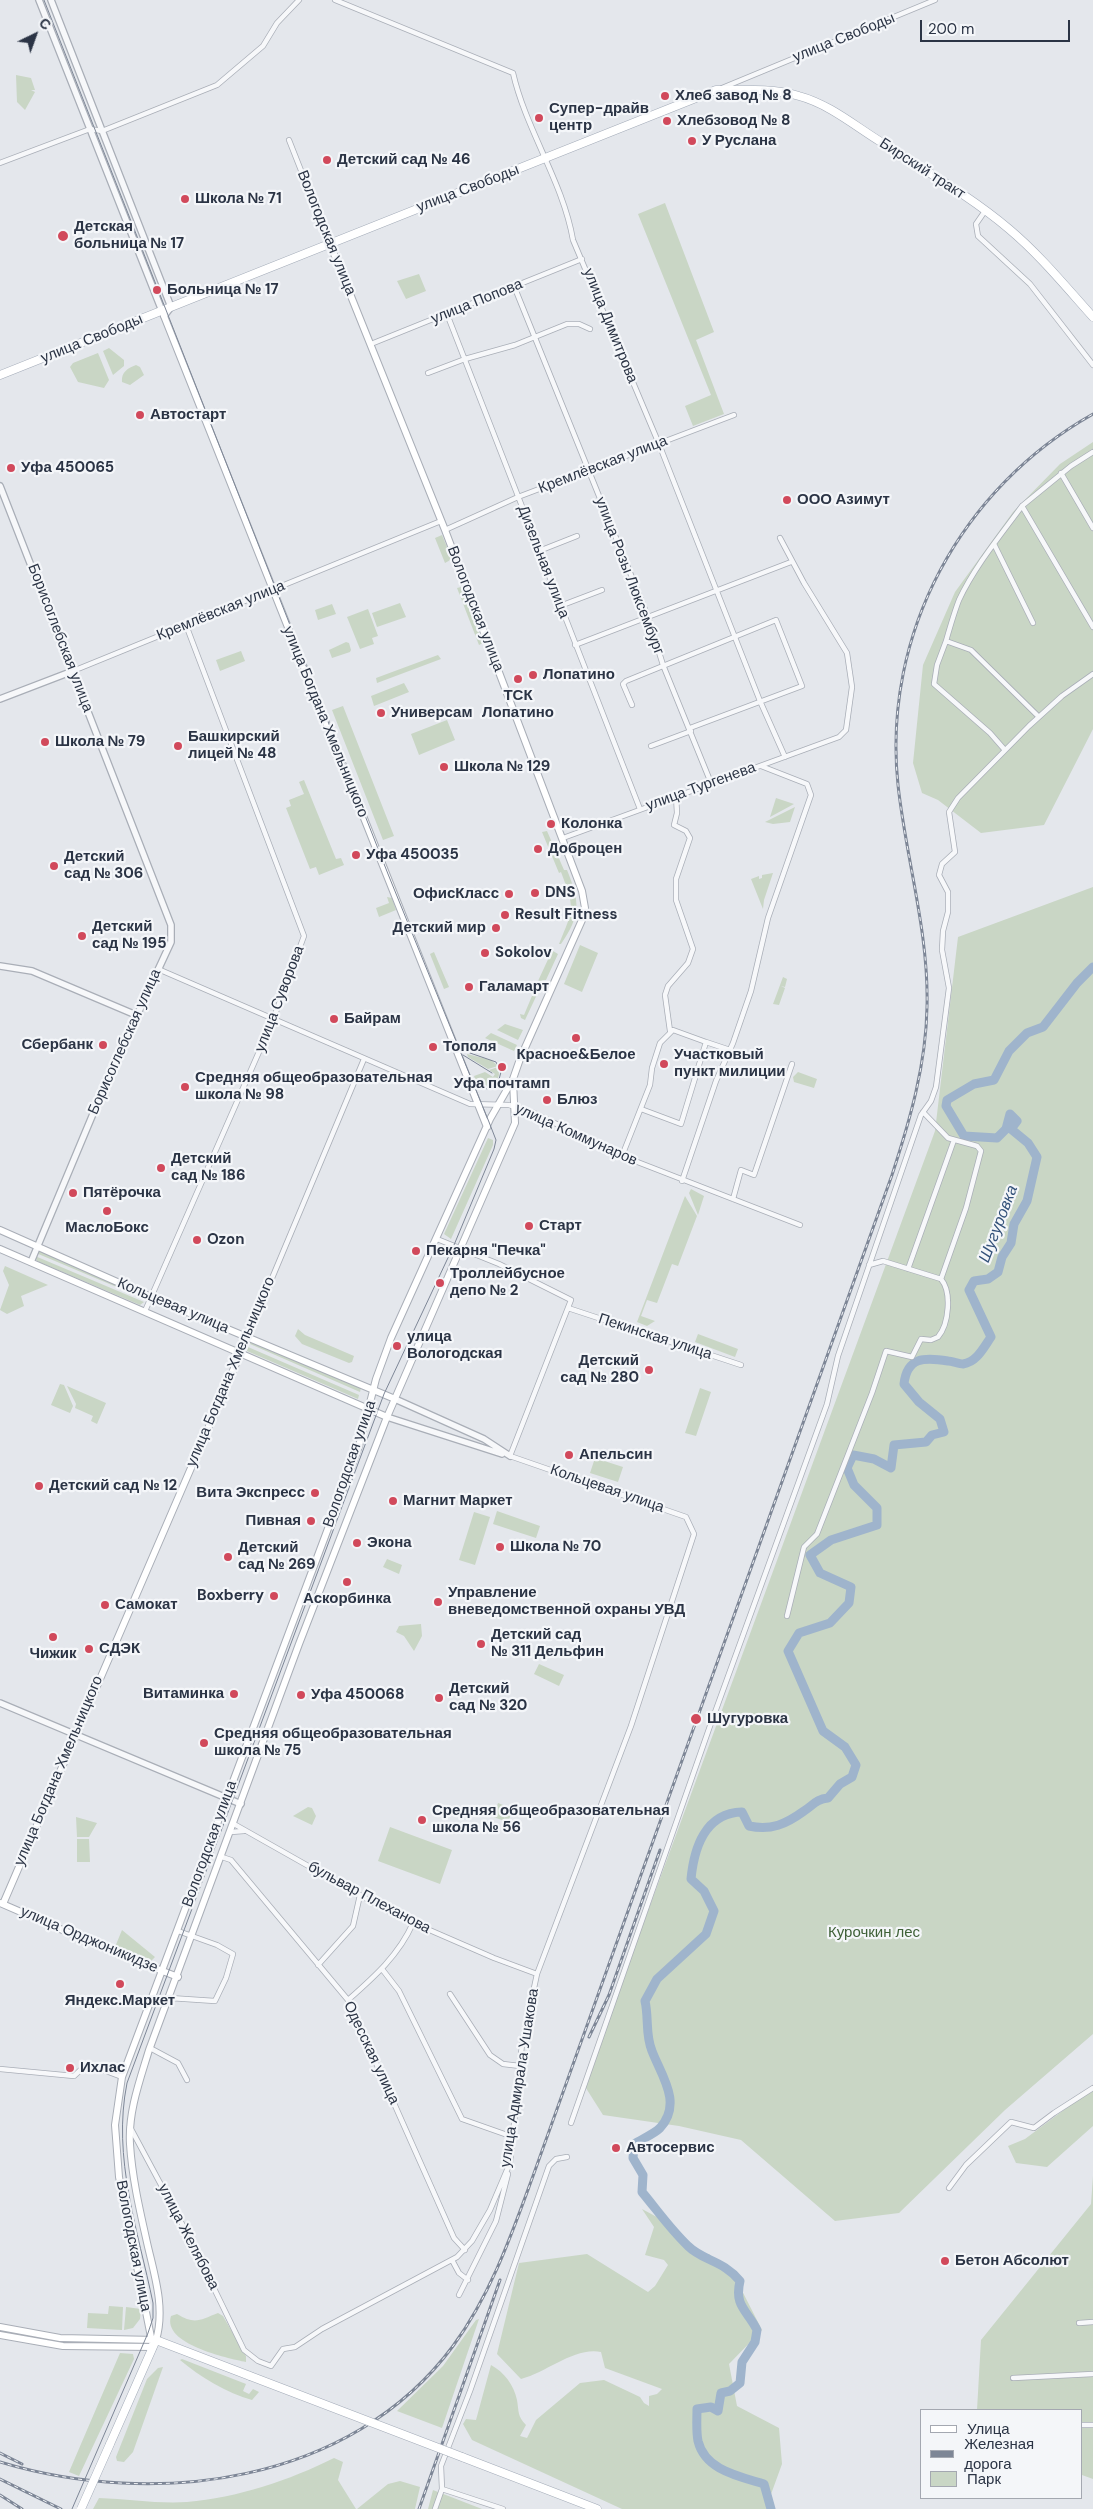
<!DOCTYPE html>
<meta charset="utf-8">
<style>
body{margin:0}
#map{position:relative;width:1093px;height:2509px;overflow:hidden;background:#e4e7ec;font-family:"DM Sans",sans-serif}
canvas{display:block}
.legend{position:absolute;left:920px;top:2409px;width:162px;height:90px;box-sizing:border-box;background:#f4f6f9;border:1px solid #a4a8b1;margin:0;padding:6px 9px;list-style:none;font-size:15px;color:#2b3445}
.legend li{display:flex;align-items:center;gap:10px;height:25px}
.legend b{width:25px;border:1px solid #a4a8b1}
.north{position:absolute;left:10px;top:10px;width:50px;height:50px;-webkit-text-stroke:4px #f4f6f9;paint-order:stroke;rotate:42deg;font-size:14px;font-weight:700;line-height:20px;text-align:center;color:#2b3445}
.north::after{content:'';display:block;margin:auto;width:18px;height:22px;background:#2b3445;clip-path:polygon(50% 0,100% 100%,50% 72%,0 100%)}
.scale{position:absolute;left:920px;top:20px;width:150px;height:22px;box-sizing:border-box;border:2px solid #2b3445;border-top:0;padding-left:6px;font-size:15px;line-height:18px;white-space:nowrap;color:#2b3445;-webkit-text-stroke:4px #f4f6f9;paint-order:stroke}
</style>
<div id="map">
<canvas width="1093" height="2509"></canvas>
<ul class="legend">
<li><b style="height:6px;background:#fff"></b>Улица</li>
<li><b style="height:6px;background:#7d8696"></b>Железная дорога</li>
<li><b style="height:14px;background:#c9d6c5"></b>Парк</li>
</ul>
<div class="north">С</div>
<div class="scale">200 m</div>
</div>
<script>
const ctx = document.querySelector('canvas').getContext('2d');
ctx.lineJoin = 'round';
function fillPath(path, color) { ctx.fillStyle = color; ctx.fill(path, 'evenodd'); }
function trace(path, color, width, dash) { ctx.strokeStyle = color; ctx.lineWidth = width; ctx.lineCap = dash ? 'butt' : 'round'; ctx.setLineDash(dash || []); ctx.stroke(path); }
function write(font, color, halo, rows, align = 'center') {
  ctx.font = font + ' "DM Sans",sans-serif'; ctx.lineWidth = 4.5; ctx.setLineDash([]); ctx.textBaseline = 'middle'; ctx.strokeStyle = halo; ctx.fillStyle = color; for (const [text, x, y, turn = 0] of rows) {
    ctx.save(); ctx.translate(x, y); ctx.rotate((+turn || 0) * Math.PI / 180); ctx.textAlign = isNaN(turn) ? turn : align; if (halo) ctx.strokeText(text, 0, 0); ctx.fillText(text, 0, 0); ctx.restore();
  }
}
const green = new Path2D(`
 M16,75L31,78L35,90H31L35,92L25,110L17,102Z
 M665,203L714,332L696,340L724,414L693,426L685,406L711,395L638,214Z
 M419,274L426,291L406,299L397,281Z
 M109,348L124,360V366L113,375L103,351Z
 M98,353L109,380L104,388L78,382L70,367L73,363Z
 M136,365L140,367L144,375L130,385L122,382C121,372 128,368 136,365Z
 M1093,442V729L1044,825L981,833L938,800L922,793L913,763L923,665L955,592L1013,512L1060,464Z
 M442,535L452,559L445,563L435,538Z
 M461,587L483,643L479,645L457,588Z
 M400,603L406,617L377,627L372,613Z
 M332,604L336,614L318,620L315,610Z
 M368,609L378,636L372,638L374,644L360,649L347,617Z
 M346,642L349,643L351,650L350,652L332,658L329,650Z
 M241,651L245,661L220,671L216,660Z
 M438,655L441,659L377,683L376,678Z
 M404,683L409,692L374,706L371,696Z
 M343,706L394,836L383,840L332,710Z
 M447,720L455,740L419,755L411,734Z
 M304,780L336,859L341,858L344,865L319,875L316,867L310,869L286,808L291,806L289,800L304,794L299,782Z
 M776,798L794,804L770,817Z
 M795,807L790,822L773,824L765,822Z
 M547,831L564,870H567C580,902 581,915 561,944H559C574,908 575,909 561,872L559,873L542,832Z
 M773,873L764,900L763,909L751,879L759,876V879L762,878V875Z
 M1093,887V2034L1005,2110L899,2213L835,2221L741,2140L679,2126L603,2115L584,2085L935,1131L958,937Z
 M387,897L392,898L396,910L379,917L376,908L389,903Z
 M580,945L598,953L582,992L564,984Z
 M548,948L558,954L546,980L538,981L551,953L547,951Z
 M434,952L449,987L444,989L430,954Z
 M783,977L787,979L785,987L781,986L785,988L779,1005L773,1004Z
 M537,984L541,986L525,1020L521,1018L520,1014L524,1015Z
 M505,1024L523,1030L518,1040L497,1030Z
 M491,1033L517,1045L514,1051L485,1038Z
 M467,1054L491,1060L498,1066L488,1069L468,1057Z
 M498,1067L499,1075C496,1085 486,1089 477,1084L474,1076L485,1072L493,1077L495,1074L489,1070Z
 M798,1072L817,1079L814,1088L794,1082L793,1077Z
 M488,1138L493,1140V1145L451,1239L444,1234Z
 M691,1189L704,1196L698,1215L689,1193Z
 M685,1196L697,1216L678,1266L672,1264L657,1303L647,1300L641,1316L655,1321L647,1326L637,1322Z
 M40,1251L145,1298V1299L36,1253Z
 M35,1256L144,1302L140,1305L37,1261Z
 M5,1266L48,1285L21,1296L24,1306L7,1314L0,1310L9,1285L3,1271Z
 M298,1329L305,1335L354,1356L352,1362L349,1363L302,1344L295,1336Z
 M698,1334L738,1349L735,1357L695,1342Z
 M251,1341L361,1388L360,1392L250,1344Z
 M248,1347L359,1395L358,1399L247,1351Z
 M60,1384L64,1385L73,1406L70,1413L51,1405Z
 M67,1386L106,1403L97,1424L91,1421L93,1416L75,1408L76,1404Z
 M700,1388L711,1392L696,1436L685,1433Z
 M595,1458L623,1467L618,1482L590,1473Z
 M497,1511L540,1526L536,1538L493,1524Z
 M474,1512L490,1517L475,1565L459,1560Z
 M387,1559L402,1565L399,1574L383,1567Z
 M421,1624L422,1636L414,1651L404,1636L396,1632L399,1626Z
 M539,1664L564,1675L559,1686L534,1674Z
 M498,1803L513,1809L508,1822L493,1817Z
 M308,1807L312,1808L316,1816L312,1825L293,1816Z
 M76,1817L97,1823L89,1837H77Z
 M390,1827L452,1850L440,1884L378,1861Z
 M77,1839H89L90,1862H77Z
 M122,1930L155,1957L150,1962L115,1947Z
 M1093,2088V2126L1047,2167L1016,2163L1008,2146L1025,2139Z
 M1093,2176V2479L1082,2475V2410H977L981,2340L1091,2204Z
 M642,2209L668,2223L694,2255L709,2254L736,2279L762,2330L729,2364L737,2406L779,2428L782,2464L770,2497L773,2509H622L472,2440L463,2424L466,2419L476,2420L491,2365C504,2372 514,2385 517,2400C519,2411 517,2416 526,2425L520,2436L527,2438L536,2420L580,2383L604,2380L640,2397L644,2403L649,2406V2396L657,2394L662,2389L605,2368L601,2352C574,2347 548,2372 521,2379L497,2354L519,2263L587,2254L648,2292L655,2286L668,2265L664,2260L645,2255L654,2227Z
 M109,2306L123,2307L122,2330L87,2328L88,2313L108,2314Z
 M126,2307L141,2309L140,2319L133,2328L124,2330Z
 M218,2313L223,2316L246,2356V2362C227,2358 162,2344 171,2316L177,2314C195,2325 200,2320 218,2313Z
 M479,2319L442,2428L397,2411L443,2366L476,2320Z
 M120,2353L133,2354L134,2359L79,2476L69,2472Z
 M182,2359L246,2384L243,2391L249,2394L253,2389L259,2392L252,2400C227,2393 200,2377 180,2360Z
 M163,2367L133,2452L124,2462L117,2461L116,2457L147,2379L158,2368Z
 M334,2458L343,2462L338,2480L356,2509H93L99,2498C128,2499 159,2504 187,2502C237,2498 290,2480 334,2458Z
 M400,2481L420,2487L415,2509H357L388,2484Z
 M433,2490L482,2509H428Z`);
const river = new Path2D(`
 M771,2509L764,2484C738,2476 705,2470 698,2441C696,2431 697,2419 697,2409L711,2407L718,2411L721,2393L730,2391L740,2383L742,2362L755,2342L757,2330C747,2310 734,2306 740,2281C723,2260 703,2261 688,2246C671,2230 657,2210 642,2192L643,2175L633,2158L634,2144C642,2139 654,2134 660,2128C683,2103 661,2075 652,2051C645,2034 649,2018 645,2001L657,1979L706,1934L714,1911L704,1891L691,1879C694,1848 705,1813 742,1812L749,1826C771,1831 786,1824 804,1811C813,1805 817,1799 828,1798L840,1784L852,1777L856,1765L845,1747L823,1731L788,1651L799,1633L830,1623L849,1603L851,1587L820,1573L810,1555L831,1540L877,1525V1508L854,1485L847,1468L853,1455L874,1459L891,1468L894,1445L926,1442L932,1435L944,1432L940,1419L919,1402L904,1384C907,1357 924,1357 948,1361C952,1361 959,1364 963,1364C977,1362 984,1347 991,1337L969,1290L974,1281L988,1279L998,1272L1002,1257L1011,1243L1014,1224L1027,1201L1037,1157L1028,1143L1011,1129L1017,1121L1010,1114L1006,1129L997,1138L964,1136L946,1106L947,1100L974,1084L994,1080L1009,1051L1027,1033L1043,1027L1077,983L1093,967`);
const minor = new Path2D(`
 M335,0L513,73C526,130 563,182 573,240L659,444L760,701L785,757
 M722,88L935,0
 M289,140L330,244
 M0,163L90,129L102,131L217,85L263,46L277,23L299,0
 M985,211L976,224L978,236L1030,284L1093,365
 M514,286L648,617L663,665L711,783
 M447,314L640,809
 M371,344L582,259
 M428,373L465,359L515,345L567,324H579L590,329
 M1061,473L1093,528
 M1022,506L1071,466L1093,452
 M445,530L518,497L734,415
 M994,544L1033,623
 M539,551L577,536
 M560,606L602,590
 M946,641C950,627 954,613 959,600C975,566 1000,536 1022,506L1093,627
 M575,645L791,562
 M73,671L441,521
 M632,705L623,684L626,681L776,620L802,686L690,728
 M651,746L691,731
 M1004,749L990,733L934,684L937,665L946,641L971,650L1039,717
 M563,838L839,737L846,730L852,687L847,653L804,583L780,538
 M158,969L470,1104L509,1105L532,1112L622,1156L800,1225
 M670,1031L665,995L668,986L688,963L693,949L676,900V879L690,838L686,831L674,825L677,813L676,796
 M641,1109L681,1124L706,1042L730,1050
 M622,1156L650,1085L652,1068L660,1043L673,1030L706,1042
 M682,1181L716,1081L733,1043L751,991L768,918L811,795L807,784L761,766
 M733,1199L741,1170L754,1175L792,1064
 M869,1265L883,1261L941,1279
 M908,1269L954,1140
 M568,1308L741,1365
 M145,1311L273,1020L304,936L186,625
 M241,1352L364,1059
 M787,1616L804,1547L817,1534L872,1393L886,1351L912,1357L921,1339L931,1340L938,1337C949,1324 952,1292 941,1279L966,1208L981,1151L977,1146L948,1138L923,1112
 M234,1824L395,1915L494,1958L537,1974
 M231,1832L244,1831
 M222,1857L231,1860L348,2000L454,2238L465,2250
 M318,1965L353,1926L360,1895
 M382,1969L399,1991L462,2119L513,2137
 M450,1994L490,2055L503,2064L520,2066
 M170,1998L215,2001L226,1978L233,1954L217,1945L178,1931
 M348,2000C374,1977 399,1955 413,1923
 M150,2048L178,2063L187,2080
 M0,2069L74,2076L87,2064L122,2077
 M571,2123L710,1726L827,1404L838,1356L921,1115L931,1101L936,1087L949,988L942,950L943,931L948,912V892L939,875L942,864L955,852L949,812L958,798L1029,726L1062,696L1093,674
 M130,2127L189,2237L244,2350L258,2361L271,2366L283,2349L295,2347L322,2329L457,2257L472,2241L490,2210L510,2163L522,2044L537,1974L631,1726L694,1534L686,1517L510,1456L571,1300L499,1264L437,1239
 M949,2188L966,2165L1011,2122L1034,2128L1054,2113L1093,2088
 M452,2260L459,2273L468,2280
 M459,2295L496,2221L508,2174
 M1079,2323L1093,2322
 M1013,2378L1093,2374
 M1082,2425H1093
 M442,2489L503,2509
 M435,2509L442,2489L441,2466L470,2391L549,2166L556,2159L567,2157`);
const tertiary = new Path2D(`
 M39,0L164,316L171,307L51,0
 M0,486L171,925V942L108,1078L31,1262
 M0,699L73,671
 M0,966L32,971L136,1015
 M395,1399L484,1439L510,1456
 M387,1417L502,1454
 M0,1703L241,1804`);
const secondary = new Path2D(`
 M164,316L487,1127
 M0,1230L151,1297L395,1399
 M0,1249L387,1417
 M0,1903L111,1951L178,1977
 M3,1904L241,1352
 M0,2327L60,2338L156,2340C166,2306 153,2271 146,2238C139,2207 132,2176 130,2144C128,2112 140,2080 149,2050L299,1644L387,1417L515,1123L513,1081
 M0,2335L63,2346L153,2347L119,2177L115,2125L122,2077L359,1446L376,1379L391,1338L490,1119L513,1079L520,1059L582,920L585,908L582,891L445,530L330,244`);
const primary = new Path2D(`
 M0,375L716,90C743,90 772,88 799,96C829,104 855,126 881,142C924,170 970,196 1009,229C1040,255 1066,287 1093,317
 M110,2444L156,2340L250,2376
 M462,2457L597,2509`);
const tram = new Path2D(`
 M44,0L388,874L489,1122L496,1140L494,1149L454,1245L384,1394L127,2083C112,2158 138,2230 153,2303V2318L148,2333L72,2509
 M461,1047L470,1053L496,1062L501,1072L498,1083L488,1089L479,1087L472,1079
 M463,1055L492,1073`);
const rail = new Path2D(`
 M589,2037L609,1995L660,1850
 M0,2453L22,2464
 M0,2462C155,2509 351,2484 453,2346C491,2294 511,2236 533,2176L892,1175C910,1120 926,1065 927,1007C929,932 906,859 898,785C882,634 961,488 1093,414
 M0,2479L61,2509
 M0,2495L22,2509
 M419,2509L500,2280`);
const primaryBridge = new Path2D(`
 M250,2376L462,2457
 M81,2509L110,2444`);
const markers = [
 [665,96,5,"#d1495b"],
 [539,118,5,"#d1495b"],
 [667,121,5,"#d1495b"],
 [692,141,5,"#d1495b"],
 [327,160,5,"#d1495b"],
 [185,199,5,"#d1495b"],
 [63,236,6,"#d1495b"],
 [157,290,5,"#d1495b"],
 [140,415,5,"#d1495b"],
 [11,468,5,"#d1495b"],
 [787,500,5,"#d1495b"],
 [533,675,5,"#d1495b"],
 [518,679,5,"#d1495b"],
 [381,713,5,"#d1495b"],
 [45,742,5,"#d1495b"],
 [178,746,5,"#d1495b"],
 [444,767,5,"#d1495b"],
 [551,824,5,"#d1495b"],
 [538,849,5,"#d1495b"],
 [356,855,5,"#d1495b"],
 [54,866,5,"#d1495b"],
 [535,893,5,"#d1495b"],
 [509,894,5,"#d1495b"],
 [505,915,5,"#d1495b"],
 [496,928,5,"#d1495b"],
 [82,936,5,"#d1495b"],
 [485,953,5,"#d1495b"],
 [469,987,5,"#d1495b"],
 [334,1019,5,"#d1495b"],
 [576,1038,5,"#d1495b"],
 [103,1045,5,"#d1495b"],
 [433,1047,5,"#d1495b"],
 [664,1064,5,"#d1495b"],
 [502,1067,5,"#d1495b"],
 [185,1087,5,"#d1495b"],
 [547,1100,5,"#d1495b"],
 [161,1168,5,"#d1495b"],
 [73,1193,5,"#d1495b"],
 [107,1211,5,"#d1495b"],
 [529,1226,5,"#d1495b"],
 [197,1240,5,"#d1495b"],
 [416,1251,5,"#d1495b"],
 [440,1283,5,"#d1495b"],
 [397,1346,5,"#d1495b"],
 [649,1370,5,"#d1495b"],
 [569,1455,5,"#d1495b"],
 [39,1486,5,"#d1495b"],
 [315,1493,5,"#d1495b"],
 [393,1501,5,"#d1495b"],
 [311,1521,5,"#d1495b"],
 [357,1543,5,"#d1495b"],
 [500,1547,5,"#d1495b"],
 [228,1557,5,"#d1495b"],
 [347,1582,5,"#d1495b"],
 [274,1596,5,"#d1495b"],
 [438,1602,5,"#d1495b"],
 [105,1605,5,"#d1495b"],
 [53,1637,5,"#d1495b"],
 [481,1644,5,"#d1495b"],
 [89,1649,5,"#d1495b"],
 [234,1694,5,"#d1495b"],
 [301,1695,5,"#d1495b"],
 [439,1698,5,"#d1495b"],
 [696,1719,6,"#d1495b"],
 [204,1743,5,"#d1495b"],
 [422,1820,5,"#d1495b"],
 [120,1984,5,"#d1495b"],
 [70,2068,5,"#d1495b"],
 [616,2148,5,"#d1495b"],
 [945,2261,5,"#d1495b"]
];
const streetNames = [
 ["улица Свободы",844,38,-22],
 ["Бирский тракт",922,169,33],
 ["улица Свободы",468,189,-21],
 ["Вологодская улица",326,233,68],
 ["улица Попова",477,302,-22],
 ["улица Димитрова",610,326,68],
 ["улица Свободы",92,339,-22],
 ["Кремлёвская улица",603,465,-21],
 ["Дизельная улица",543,562,69],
 ["улица Розы Люксембург",629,576,69],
 ["Вологодская улица",475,609,69],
 ["Кремлёвская улица",221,611,-22],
 ["Борисоглебская улица",60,638,69],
 ["улица Богдана Хмельницкого",325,722,68],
 ["улица Тургенева",701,787,-20],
 ["улица Суворова",280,999,-69],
 ["Борисоглебская улица",125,1042,-66],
 ["улица Коммунаров",576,1135,24],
 ["Кольцевая улица",173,1306,23],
 ["Пекинская улица",655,1337,18],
 ["улица Богдана Хмельницкого",231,1372,-67],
 ["Вологодская улица",350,1464,-71],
 ["Кольцевая улица",607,1489,19],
 ["улица Богдана Хмельницкого",59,1771,-67],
 ["Вологодская улица",210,1844,-70],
 ["бульвар Плеханова",369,1898,28],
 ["улица Орджоникидзе",89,1940,23],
 ["Одесская улица",371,2053,65],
 ["улица Адмирала Ушакова",520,2078,-81],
 ["улица Желябова",188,2237,63],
 ["Вологодская улица",133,2246,79]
];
const poiNames = [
 ["Хлеб завод № 8",675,96],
 ["Супер-драйв",549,109],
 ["центр",549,126],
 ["Хлебзовод № 8",677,121],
 ["У Руслана",702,141],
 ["Детский сад № 46",337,160],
 ["Школа № 71",195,199],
 ["Детская",74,227],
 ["больница № 17",74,244],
 ["Больница № 17",167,290],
 ["Автостарт",150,415],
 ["Уфа 450065",21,468],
 ["ООО Азимут",797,500],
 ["Лопатино",543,675],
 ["ТСК",518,696,"center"],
 ["Лопатино",518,713,"center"],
 ["Универсам",391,713],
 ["Башкирский",188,737],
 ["лицей № 48",188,754],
 ["Школа № 79",55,742],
 ["Школа № 129",454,767],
 ["Колонка",561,824],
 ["Доброцен",548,849],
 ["Уфа 450035",366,855],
 ["Детский",64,857],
 ["сад № 306",64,874],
 ["DNS",545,893],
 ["ОфисКласс",499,894,"right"],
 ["Result Fitness",515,915],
 ["Детский",92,927],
 ["сад № 195",92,944],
 ["Детский мир",486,928,"right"],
 ["Sokolov",495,953],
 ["Галамарт",479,987],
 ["Байрам",344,1019],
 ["Сбербанк",93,1045,"right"],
 ["Тополя",443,1047],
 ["Красное&Белое",576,1055,"center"],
 ["Участковый",674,1055],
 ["пункт милиции",674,1072],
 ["Средняя общеобразовательная",195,1078],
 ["школа № 98",195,1095],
 ["Уфа почтамп",502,1084,"center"],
 ["Блюз",557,1100],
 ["Детский",171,1159],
 ["сад № 186",171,1176],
 ["Пятёрочка",83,1193],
 ["Старт",539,1226],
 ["МаслоБокс",107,1228,"center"],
 ["Ozon",207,1240],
 ["Пекарня \"Печка\"",426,1251],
 ["Троллейбусное",450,1274],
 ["депо № 2",450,1291],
 ["улица",407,1337],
 ["Вологодская",407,1354],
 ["Детский",639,1361,"right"],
 ["сад № 280",639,1378,"right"],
 ["Апельсин",579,1455],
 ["Детский сад № 12",49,1486],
 ["Вита Экспресс",305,1493,"right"],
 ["Магнит Маркет",403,1501],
 ["Пивная",301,1521,"right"],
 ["Экона",367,1543],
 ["Школа № 70",510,1547],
 ["Детский",238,1548],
 ["сад № 269",238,1565],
 ["Управление",448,1593],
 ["вневедомственной охраны УВД",448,1610],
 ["Boxberry",264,1596,"right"],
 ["Аскорбинка",347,1599,"center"],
 ["Самокат",115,1605],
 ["Детский сад",491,1635],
 ["№ 311 Дельфин",491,1652],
 ["СДЭК",99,1649],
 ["Чижик",53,1654,"center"],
 ["Детский",449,1689],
 ["сад № 320",449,1706],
 ["Витаминка",224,1694,"right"],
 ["Уфа 450068",311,1695],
 ["Шугуровка",707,1719],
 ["Средняя общеобразовательная",214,1734],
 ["школа № 75",214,1751],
 ["Средняя общеобразовательная",432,1811],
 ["школа № 56",432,1828],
 ["Яндекс.Маркет",120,2001,"center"],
 ["Ихлас",80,2068],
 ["Автосервис",626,2148],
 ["Бетон Абсолют",955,2261]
];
const parkNames = [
 ["Курочкин лес",874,1933]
];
const waterNames = [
 ["Шугуровка",999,1224,-69]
];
fillPath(green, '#c9d6c5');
trace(river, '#9fb4cc', 9);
trace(minor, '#a9aeb7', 6);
trace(tertiary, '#a9aeb7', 8);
trace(secondary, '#a9aeb7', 8);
trace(primary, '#a3abb8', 9);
trace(minor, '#f7f8fa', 4.5);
trace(tertiary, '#f7f8fa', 5.5);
trace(secondary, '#fff', 6);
trace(primary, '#fff', 8);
trace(tram, '#7d8696', 1);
trace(rail, '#7d8696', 3);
trace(rail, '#f4f6f9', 1, [4]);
trace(primaryBridge, '#a3abb8', 9, []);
trace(primaryBridge, '#fff', 8);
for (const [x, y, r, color] of markers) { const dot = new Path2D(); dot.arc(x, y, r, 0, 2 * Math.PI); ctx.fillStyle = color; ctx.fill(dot); trace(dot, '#f4f6f9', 2); }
write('15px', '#2b3445', '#f4f6f9', streetNames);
write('bold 15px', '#2b3445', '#f4f6f9', poiNames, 'left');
write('15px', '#3f6138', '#f4f6f9', parkNames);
write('italic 16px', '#34527a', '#f4f6f9', waterNames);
</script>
